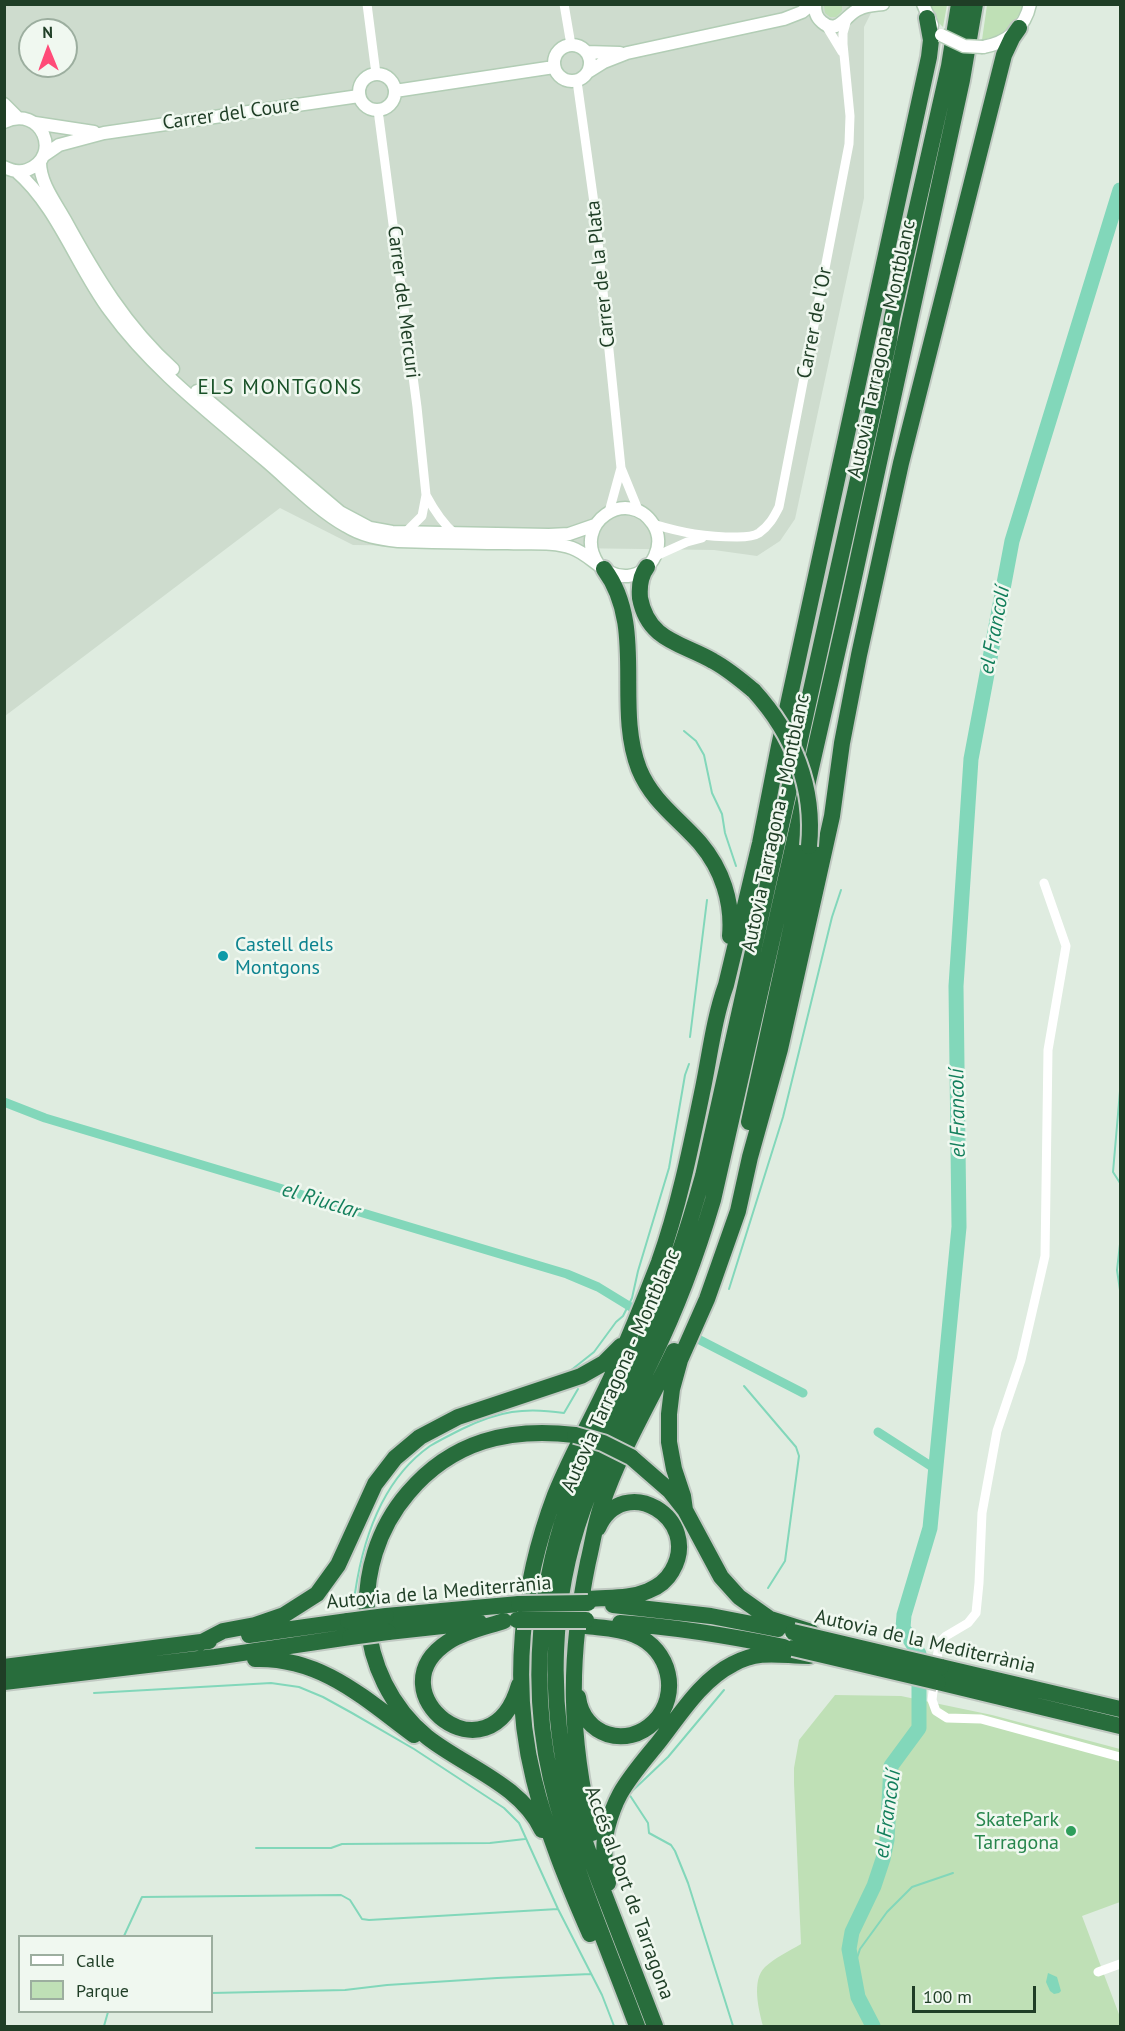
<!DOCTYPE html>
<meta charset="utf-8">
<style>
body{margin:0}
#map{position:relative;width:1125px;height:2031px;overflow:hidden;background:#dfece0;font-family:"PT Sans",sans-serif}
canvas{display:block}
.frame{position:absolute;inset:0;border:6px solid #1f3e26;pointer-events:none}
.legend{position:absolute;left:18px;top:1935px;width:195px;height:78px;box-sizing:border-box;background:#f0f8f0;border:2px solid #9cae9f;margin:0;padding:8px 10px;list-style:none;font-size:18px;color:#1f3e26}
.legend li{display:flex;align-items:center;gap:12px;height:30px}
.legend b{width:30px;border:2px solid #9cae9f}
.north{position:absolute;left:18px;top:18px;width:60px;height:60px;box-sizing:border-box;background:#f0f8f0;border:2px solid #9cae9f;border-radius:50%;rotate:359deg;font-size:16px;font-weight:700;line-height:24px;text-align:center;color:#1f3e26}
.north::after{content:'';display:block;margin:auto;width:21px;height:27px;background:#ff4b78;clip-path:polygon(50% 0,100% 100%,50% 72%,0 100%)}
.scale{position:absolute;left:912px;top:1986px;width:124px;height:27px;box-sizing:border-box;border:3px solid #1f3e26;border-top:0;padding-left:8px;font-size:18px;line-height:21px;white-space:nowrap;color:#1f3e26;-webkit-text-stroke:4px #f0f8f0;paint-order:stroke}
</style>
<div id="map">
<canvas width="1125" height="2031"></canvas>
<div class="frame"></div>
<ul class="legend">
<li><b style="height:8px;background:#fff"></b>Calle</li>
<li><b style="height:16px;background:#bfe0b6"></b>Parque</li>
</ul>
<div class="north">N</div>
<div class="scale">100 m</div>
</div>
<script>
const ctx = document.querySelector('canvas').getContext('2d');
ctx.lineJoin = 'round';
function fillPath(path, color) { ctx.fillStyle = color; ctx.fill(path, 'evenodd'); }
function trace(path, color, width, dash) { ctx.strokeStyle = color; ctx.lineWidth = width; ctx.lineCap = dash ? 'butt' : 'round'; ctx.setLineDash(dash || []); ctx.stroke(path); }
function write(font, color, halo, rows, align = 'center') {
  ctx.font = font + ' "PT Sans",sans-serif'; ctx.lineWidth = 5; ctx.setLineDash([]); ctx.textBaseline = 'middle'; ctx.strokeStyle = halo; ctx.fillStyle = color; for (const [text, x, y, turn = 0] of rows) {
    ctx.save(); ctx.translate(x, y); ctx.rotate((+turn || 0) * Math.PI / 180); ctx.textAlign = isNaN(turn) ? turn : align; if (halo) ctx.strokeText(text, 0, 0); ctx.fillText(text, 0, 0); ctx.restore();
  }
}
const built = new Path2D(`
 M5,5H875L864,27V198L795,519L780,541L757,556L714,550L353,545L280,508L5,716ZM30,30H66V66H30Z`);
const green = new Path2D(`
 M824,5H842V11L836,17H830L825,13Z
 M930,5H947L943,27L938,22Z
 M987,5H1023C1016,25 1003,36 982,40Z
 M835,1695L901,1696L992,1715L1120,1749V1902L1082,1916L1120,2017V2026H763C759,2011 751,1980 765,1967C775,1958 789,1951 801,1944L794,1783V1768L799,1740Z`);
const water = new Path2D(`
 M1048,1973L1057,1977L1061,1991L1059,1993L1054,1994L1050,1991L1046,1982Z`);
const stream = new Path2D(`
 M684,731L696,741L704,755L712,793L722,814L725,833L736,866
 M690,1037L707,900
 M1120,1091L1113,1172L1120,1183
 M1120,1244L1117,1270L1120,1290
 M729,1289L783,1117L832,917L841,890
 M570,1371L594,1352L616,1322L623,1316L632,1298L638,1271L669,1168L685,1075L689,1064
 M744,1386L796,1447L799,1456L785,1561L768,1588
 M336,1599L355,1593C363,1539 383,1479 430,1446C440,1440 452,1434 462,1429C499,1411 524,1407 564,1413L578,1389
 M724,1690L668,1757L629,1794L648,1823L649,1833L671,1845L675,1851L688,1883L733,2026
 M94,1693L271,1683L299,1687L323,1697L352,1713L414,1749L504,1808L519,1823L558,1909L602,1995L614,2026
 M256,1848H331L342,1844L490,1843L525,1839
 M124,1936L142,1897L341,1895L350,1900L362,1919L369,1920L558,1909
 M852,1973L860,1949L887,1912L912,1887L953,1873
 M212,1993L345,1990L387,1985L497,1978L591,1974
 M104,2026L108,2012`);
const canal = new Path2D(`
 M4,1102L45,1118L567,1274L598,1287L634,1309
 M694,1337L803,1393
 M878,1432L937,1470`);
const river = new Path2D(`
 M873,2026L858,1997L849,1949L852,1932L874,1886L883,1859L887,1840L891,1766L919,1728V1654L903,1628L904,1615L930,1528L959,1227L956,986L971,759L1012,541L1120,190`);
const street = new Path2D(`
 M367,4L376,74
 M564,4L571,45
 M825,24L842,52
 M577,81L594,203L621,468L639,512
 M378,110L417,407L426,495L422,516L406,532
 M426,495C434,510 442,523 455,534
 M609,512L621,468
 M653,524C683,533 705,537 737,537C744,537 753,537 759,533C769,526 774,517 779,507L849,144L850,116L843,44V33L847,19
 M656,556L687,542L702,538
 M1044,883L1066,946L1048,1050L1045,1256L1021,1360L997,1431L982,1513L979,1583L976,1613L968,1623L946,1636L939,1643L932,1700L936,1711L947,1718L981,1719L1120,1757
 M1098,1972L1120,1964`);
const secondary = new Path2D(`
 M815,4C815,12 816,17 822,22C838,36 846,14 859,9C866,5 875,5 883,4
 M923,4L932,25
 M554 63a18 18 0 1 1 36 0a18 18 0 1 1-36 0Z
 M983,47C1006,43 1025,29 1030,4
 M586,52L620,53
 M588,72L604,62L627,53L784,19L802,12L812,4
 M359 92a18 18 0 1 1 36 0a18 18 0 1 1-36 0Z
 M395,91L554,67
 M4,104L18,118
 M4,122C42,104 63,157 27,170C19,173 12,171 4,167
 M35,123L94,132
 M43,156L59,145L104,133L359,96
 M40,162C40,183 55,202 65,220C95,275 126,327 173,369
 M16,171C58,207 77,267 110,311C152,369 210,413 265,460C291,482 316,509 346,526C362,536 379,539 398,541C435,542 472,543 508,543C529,544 553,541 572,548C592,555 605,578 628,576C653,573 666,544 653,524C628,486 571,523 598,564
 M197,391L340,512L370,528L392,532L549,535L569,534L595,525`);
const highway = new Path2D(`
 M647,567C640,576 639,586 640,598C648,641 682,643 713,661C728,669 741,680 754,691
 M604,569C647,627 614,705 639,769C652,801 678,818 700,843C722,869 733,902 730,936
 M749,1122L809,846
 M631,1457L670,1491L685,1510L721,1577L739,1597L770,1619L811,1632
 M685,1510L683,1496L674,1469L669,1442V1414L672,1389L680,1360L707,1299L738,1211L750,1157L780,1049L832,816L842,743L859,655L901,463L1004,55L1012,38L1019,28
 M589,1599C609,1597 629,1599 648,1591C658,1587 667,1580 672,1571C703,1518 623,1471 598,1528
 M613,1605L711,1616L778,1629
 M386,1616L519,1604
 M504,1621C486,1627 465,1631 448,1642C372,1692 490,1786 519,1685
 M620,1623C675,1627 730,1636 784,1647
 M388,1632L479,1622
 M249,1635L348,1621
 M200,1643L223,1631L255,1625L284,1615L317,1594L338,1565L375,1484L395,1458L420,1437L458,1417L581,1376L604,1363L621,1346
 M255,1659C321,1657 364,1698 414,1735
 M4,1667L209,1641
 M941,1667L1120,1709
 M4,1682L215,1657L350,1637
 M938,1682L1120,1726
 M578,1697C583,1736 627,1749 654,1722C681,1695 670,1649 635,1635C620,1628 602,1628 586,1626
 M542,1830C520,1784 465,1767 427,1737C354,1677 347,1564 408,1493C452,1441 509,1427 575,1435
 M592,1833C569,1736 568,1659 588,1562C593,1542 595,1523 602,1504C620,1451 650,1402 674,1351
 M608,1883C605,1865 602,1846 607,1828C610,1817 614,1805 620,1794C630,1776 645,1759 658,1743C680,1715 701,1680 733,1664C760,1649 781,1656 809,1656
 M590,1934C568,1884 547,1833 534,1780C510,1685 521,1585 555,1495C571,1455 593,1417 611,1378C628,1340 644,1301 659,1262C679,1206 691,1146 703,1088C710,1054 714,1018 726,985L760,843L779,746L929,57L931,40L927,18
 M637,2026C607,1945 571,1864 551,1779C529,1684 539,1579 574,1489C595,1436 624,1386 648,1334C671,1282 688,1230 703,1176L889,340L892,318L949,66L959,4
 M655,2026C638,1981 620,1936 603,1891C591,1860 579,1828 571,1796C548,1702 550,1600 583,1509C602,1457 629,1407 653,1357C678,1306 697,1254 713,1200L848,605L962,80L975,4`);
const secondaryBridge = new Path2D(`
 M941,35L964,46L983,47`);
const highwayBridge = new Path2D(`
 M754,691C793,734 815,787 809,846
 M575,1435L603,1443L631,1457
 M519,1604L588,1603
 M517,1620H586
 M348,1621L386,1616
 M793,1632L941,1667
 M350,1637L388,1632
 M793,1648L938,1682`);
const markers = [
 [223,956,6,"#0f9aa8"],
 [1071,1831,6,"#2e9e5b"]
];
const streetNames = [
 ["Carrer del Coure",231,114,-8],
 ["Carrer de la Plata",601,274,-96],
 ["Carrer del Mercuri",403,302,83],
 ["Carrer de l'Or",815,323,-79],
 ["Autovia Tarragona - Montblanc",882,349,-78],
 ["Autovia Tarragona - Montblanc",776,823,-78],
 ["Autovia Tarragona - Montblanc",621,1371,-66],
 ["Autovia de la Mediterrània",439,1593,-5],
 ["Autovia de la Mediterrània",925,1642,13],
 ["Accés al Port de Tarragona",629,1893,70]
];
const cultureNames = [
 ["Castell dels",235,945],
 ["Montgons",235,968]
];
const leisureNames = [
 ["SkatePark",1059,1820],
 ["Tarragona",1059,1843]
];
const neighbourhoodNames = [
 ["ELS MONTGONS",280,388]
];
const waterNames = [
 ["el Francolí",995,630,-79],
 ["el Francolí",958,1113,-91],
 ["el Riuclar",321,1201,17],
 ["el Francolí",888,1814,-82]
];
fillPath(built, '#cedcce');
fillPath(green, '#bfe0b6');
fillPath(water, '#82d7ba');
trace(stream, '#82d7ba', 2);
trace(canal, '#82d7ba', 9);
trace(river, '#82d7ba', 15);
trace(secondary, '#b2cdb5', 15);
trace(highway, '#c0c9c2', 20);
trace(street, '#fff', 9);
trace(secondary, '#fff', 12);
trace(highway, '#286d3c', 16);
trace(secondaryBridge, '#b2cdb5', 15, []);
trace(highwayBridge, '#c0c9c2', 20, []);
trace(secondaryBridge, '#fff', 12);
trace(highwayBridge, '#286d3c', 16);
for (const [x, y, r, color] of markers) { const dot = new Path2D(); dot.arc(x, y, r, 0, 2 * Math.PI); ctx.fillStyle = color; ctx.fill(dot); trace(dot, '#f0f8f0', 2); }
write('20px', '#1f3e26', '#f0f8f0', streetNames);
write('20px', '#0d838f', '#f0f8f0', cultureNames, 'left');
write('20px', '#27864d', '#f0f8f0', leisureNames, 'right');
ctx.letterSpacing = '1.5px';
write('21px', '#195228', '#f0f8f0', neighbourhoodNames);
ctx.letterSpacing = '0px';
write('italic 21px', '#137f5c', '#f0f8f0', waterNames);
</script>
